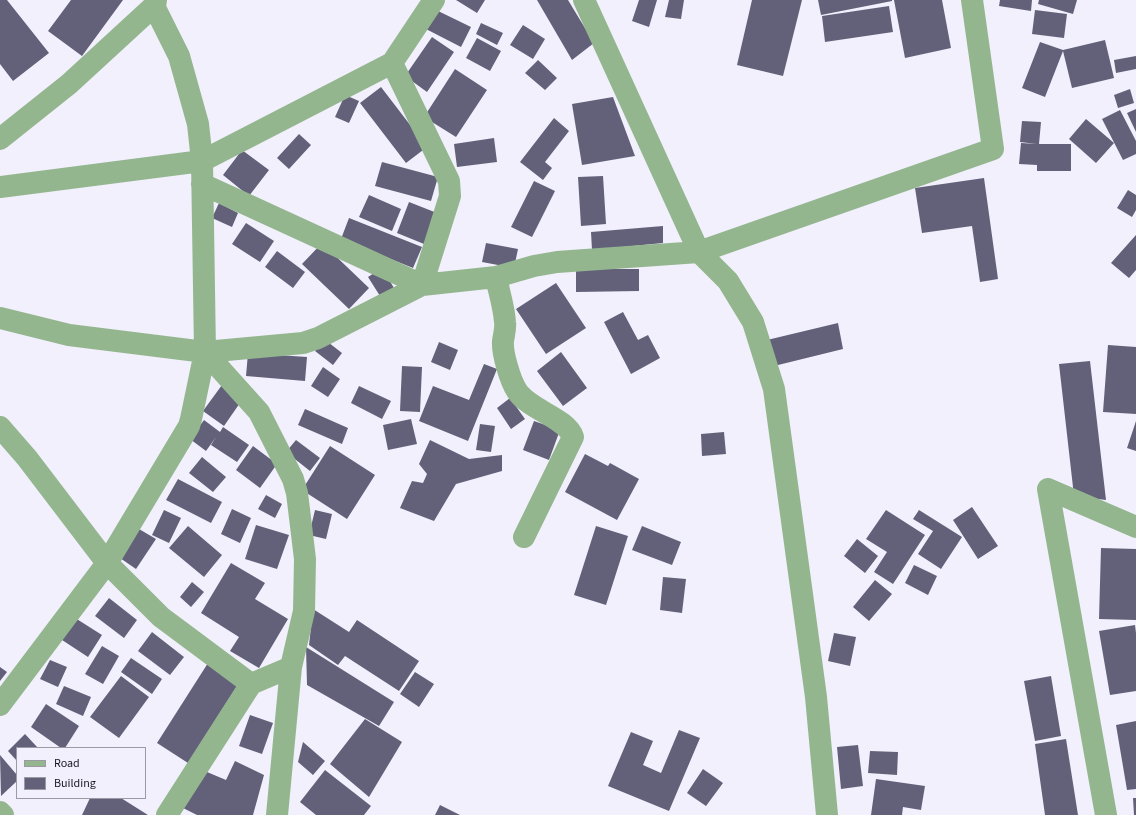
<!DOCTYPE html>
<style>
body{margin:0}
#map{position:relative;width:1136px;height:815px;overflow:hidden;background:#f1f0fc;font-family:"Source Sans 3",sans-serif}
canvas{display:block}
.legend{position:absolute;left:16px;top:747px;width:130px;height:52px;box-sizing:border-box;background:#f1f0fc;border:1px solid #9a99a4;margin:0;padding:5px 7px;list-style:none;font-size:12px;color:#171620}
.legend li{display:flex;align-items:center;gap:8px;height:20px}
.legend b{width:20px;border:1px solid #9a99a4}
</style>
<div id="map">
<canvas width="1136" height="815"></canvas>
<ul class="legend">
<li><b style="height:5px;background:#94b68f"></b>Road</li>
<li><b style="height:11px;background:#63617a"></b>Building</li>
</ul>
</div>
<script>
const ctx = document.querySelector('canvas').getContext('2d');
ctx.lineJoin = 'round';
function fillPath(path, color) { ctx.fillStyle = color; ctx.fill(path, 'evenodd'); }
function trace(path, color, width, dash) { ctx.strokeStyle = color; ctx.lineWidth = width; ctx.lineCap = dash ? 'butt' : 'round'; ctx.setLineDash(dash || []); ctx.stroke(path); }
const building = new Path2D(`
 M0,0H7L49,53L13,81L0,64Z
 M71,0H123L82,56L48,31Z
 M456,0H485L477,13Z
 M537,0H568L594,43L572,60Z
 M639,0H657L649,27L632,21Z
 M669,0H684L681,19L665,17Z
 M752,0H802L783,76L737,65Z
 M818,0H892V1L821,15Z
 M894,0H942L951,48L905,58Z
 M1000,0H1032L1031,11L999,6Z
 M1039,0H1077L1073,14L1038,4Z
 M889,6L893,32L825,42L822,16Z
 M434,9L471,27L461,47L424,28Z
 M1035,10L1067,14L1064,38L1032,34Z
 M481,23L503,33L497,45L476,34Z
 M523,25L545,39L533,59L510,45Z
 M432,37L454,52L427,92L405,76Z
 M477,38L501,51L490,71L466,58Z
 M1105,40L1114,78L1072,88L1063,51L1045,97L1022,88L1040,42L1063,50Z
 M1136,56V69L1116,73L1114,60Z
 M538,60L557,78L545,90L525,73Z
 M455,69L487,90L456,137L424,117Z
 M381,87L427,147L406,163L360,103Z
 M1130,89L1134,103L1118,108L1114,95Z
 M345,95L359,101L349,123L335,117Z
 M613,97L635,156L582,165L572,104Z
 M1136,109V132L1127,113Z
 M1120,110L1136,141V154L1123,160L1102,119Z
 M554,118L569,131L545,162L552,168L543,180L520,162Z
 M1086,119L1114,143L1096,163L1069,139Z
 M1022,121L1041,122L1039,144H1071V171H1037V165L1019,164L1021,143L1037,144L1020,142Z
 M299,134L311,145L289,169L277,158Z
 M494,138L497,162L457,167L454,144Z
 M242,150L269,170L249,196L223,175Z
 M382,162L438,177L431,201L375,186Z
 M603,176L606,224L581,226L578,177Z
 M984,178L998,279L980,282L972,226L922,233L915,188Z
 M534,181L555,191L532,237L511,227Z
 M1128,190L1136,195V210L1132,217L1117,208Z
 M369,195L401,209L392,231L359,217Z
 M409,202L437,213L424,244L397,233Z
 M219,203L238,213L232,227L212,218Z
 M349,218L422,247L413,268L341,239Z
 M246,223L274,241L260,262L232,244Z
 M663,226V243L592,250L591,232Z
 M1136,235V270L1129,278L1111,263Z
 M322,243L369,288L349,309L302,264Z
 M486,243L518,249L514,268L482,262Z
 M277,251L305,272L293,288L265,267Z
 M382,268L394,288L380,296L368,277Z
 M576,269H639V291L576,292Z
 M556,283L586,328L546,354L516,309Z
 M623,312L638,340L648,335L660,358L631,374L604,322Z
 M838,323L843,349L774,366L767,340Z
 M324,339L342,353L333,365L315,351Z
 M439,342L458,350L450,370L431,362Z
 M1108,345L1136,347V414L1103,412Z
 M561,352L587,388L563,406L537,371Z
 M248,353L307,357L305,381L246,376Z
 M1090,361L1106,500L1074,496L1059,364Z
 M484,364L497,369L468,441L419,421L433,386L469,400Z
 M402,366L422,367L420,412L400,411Z
 M323,367L340,379L328,397L311,386Z
 M222,385L242,400L224,426L203,411Z
 M359,386L391,401L382,419L351,403Z
 M510,398L525,419L511,429L497,408Z
 M305,409L348,428L342,444L298,425Z
 M411,419L417,444L388,450L383,425Z
 M204,420L220,432L223,427L249,445L237,462L211,445L216,437L206,451L190,439Z
 M534,421L560,430L549,460L523,450Z
 M1136,421V451L1127,448Z
 M480,424L495,426L491,452L476,450Z
 M724,432L726,454L702,456L701,434Z
 M296,440L320,458L310,471L286,452Z
 M430,440L469,459L502,455V471L456,484L434,521L400,508L412,481L423,483L427,474L419,464Z
 M253,446L277,464L260,488L236,470Z
 M330,446L375,475L347,519L302,490Z
 M585,454L608,466L610,463L639,479L617,520L565,492Z
 M202,457L226,477L213,492L189,473Z
 M178,479L222,502L211,523L166,500Z
 M266,495L282,504L275,518L258,509Z
 M972,507L998,546L978,559L953,520Z
 M232,509L251,518L240,543L221,534Z
 M164,510L181,518L169,543L152,535Z
 M315,510L332,514L326,539L309,535Z
 M886,510L925,535L893,584L874,572L887,552L866,539Z
 M919,510L962,537L941,569L918,554L933,531L913,519Z
 M256,525L289,535L277,569L245,559Z
 M188,526L222,555L204,577L169,548Z
 M596,526L628,536L606,605L574,595Z
 M642,526L681,542L672,565L632,550Z
 M139,529L156,539L136,569L120,558Z
 M857,539L878,556L865,573L844,556Z
 M1101,548L1136,549V620L1099,619Z
 M231,563L265,583L255,599L288,619L259,668L230,651L239,637L201,613Z
 M914,565L937,576L928,595L905,583Z
 M663,577L686,579L682,613L660,610Z
 M875,580L892,594L869,621L853,607Z
 M192,582L204,592L191,607L180,597Z
 M109,598L137,620L124,638L95,616Z
 M313,609L349,632L357,620L419,661L399,691L345,656L338,665L309,645Z
 M72,616L102,635L88,657L59,638Z
 M1135,625L1136,633V691L1110,695L1099,631Z
 M152,632L184,657L170,675L138,651Z
 M834,633L856,637L850,666L828,661Z
 M102,646L119,656L103,684L85,674Z
 M306,647L394,702L379,726L307,685Z
 M131,658L162,679L152,694L121,672Z
 M50,660L67,667L58,687L40,679Z
 M208,663L239,683L188,763L157,743Z
 M0,667L7,672L0,681Z
 M415,672L434,684L419,707L400,694Z
 M121,676L149,697L119,738L90,717Z
 M1051,676L1061,736L1035,741L1024,681Z
 M64,686L91,697L83,716L56,704Z
 M46,704L79,726L65,748H61L31,727Z
 M250,715L273,723L262,754L239,746Z
 M365,719L402,742L369,797L330,764Z
 M1136,721V789L1127,790L1116,725Z
 M679,730L700,738L669,811L608,786L631,732L653,741L643,765L661,773Z
 M25,734L38,748H17V761L8,751Z
 M1066,739L1078,815H1045L1035,744Z
 M303,742L325,761L313,775L298,762Z
 M858,745L863,786L841,789L837,747Z
 M870,751L898,752L897,775L868,773Z
 M0,755L17,775V781L1,796Z
 M235,761L264,775L253,815H197L181,807L207,772L226,780Z
 M703,769L723,783L706,806L687,793Z
 M325,770L371,806L364,815H316L300,802Z
 M876,779L925,786L921,810L903,807L902,815H871Z
 M90,798H121L148,815H82Z
 M1133,798H1136V815H1134Z
 M440,805L460,815H435Z`);
const minor = new Path2D(`
 M584,0L699,252L728,281L753,322L774,389L816,697L827,815
 M392,63L449,181L450,196L422,285
 M0,139L69,84L155,5
 M202,184L422,285
 M0,187L202,161L392,63L434,0
 M496,277C499,292 504,307 505,322C506,328 504,334 503,341C502,353 510,380 517,391C529,410 567,418 573,437L524,537
 M0,318L69,335L205,352L303,343L318,338L422,285L496,277L534,266L557,262L699,252L993,149L972,0
 M205,352L259,412L293,479L297,493L305,559L304,611L291,667L277,815
 M0,427L27,458L107,563L161,617L251,684
 M1048,489L1106,815
 M1048,489L1136,527
 M0,705L107,563L189,426L191,419L205,352L202,161L198,124L179,56L156,10L155,5L156,0
 M0,812L3,815
 M167,815L251,684L291,667`);
fillPath(building, '#63617a');
trace(minor, '#94b68f', 22);
</script>
